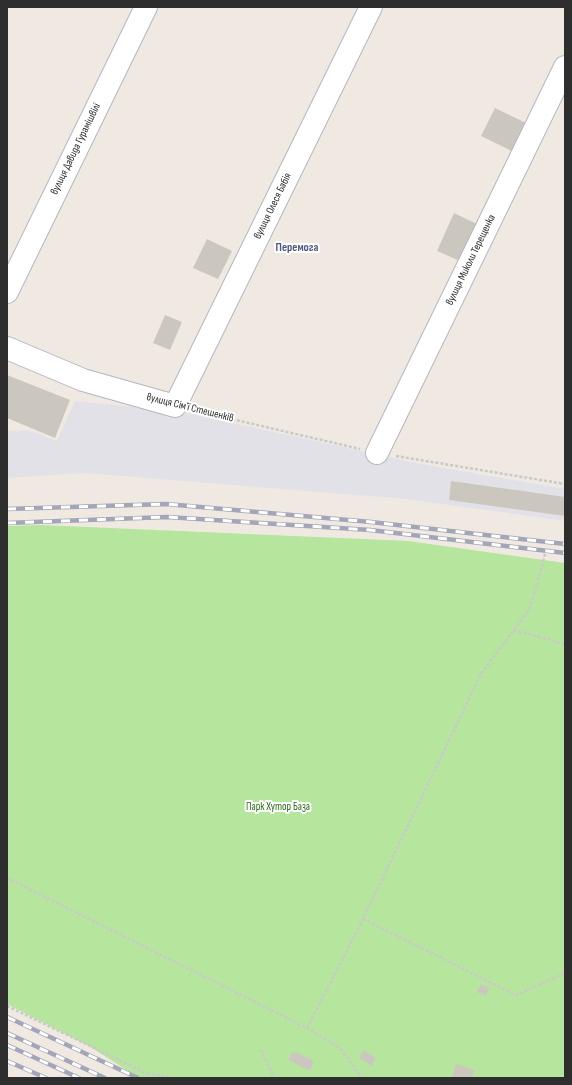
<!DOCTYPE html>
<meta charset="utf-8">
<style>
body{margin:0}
#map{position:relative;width:572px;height:1085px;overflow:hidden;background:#efe9e1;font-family:"Sofia Sans Condensed",sans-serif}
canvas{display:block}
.frame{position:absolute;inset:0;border:8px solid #2e2e2e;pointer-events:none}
</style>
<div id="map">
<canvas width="572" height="1085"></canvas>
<div class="frame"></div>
</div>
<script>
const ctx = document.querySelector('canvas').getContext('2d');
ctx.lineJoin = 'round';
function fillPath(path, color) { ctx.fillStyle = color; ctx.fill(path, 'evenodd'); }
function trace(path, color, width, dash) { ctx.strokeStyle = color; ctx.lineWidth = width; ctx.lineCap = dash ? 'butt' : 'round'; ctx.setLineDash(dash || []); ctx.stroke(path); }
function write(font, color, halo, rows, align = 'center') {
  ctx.font = font + ' "Sofia Sans Condensed",sans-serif'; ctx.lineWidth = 4; ctx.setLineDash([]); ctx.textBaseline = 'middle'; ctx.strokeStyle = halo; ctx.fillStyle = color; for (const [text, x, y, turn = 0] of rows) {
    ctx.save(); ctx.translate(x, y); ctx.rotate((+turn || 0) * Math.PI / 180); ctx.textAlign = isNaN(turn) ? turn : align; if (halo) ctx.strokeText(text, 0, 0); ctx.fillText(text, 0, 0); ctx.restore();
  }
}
const industrial = new Path2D(`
 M75,401L182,412L421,464L565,489V521L406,499L84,473L7,478V431L27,430L57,441Z`);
const green = new Path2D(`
 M41,525L408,541L565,563V1078H139L89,1046L7,1004V526Z`);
const building = new Path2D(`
 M495,108L528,124L514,152L481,136Z
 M454,213L477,224L460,261L437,251Z
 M207,239L232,251L218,279L193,268Z
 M165,315L182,322L170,350L153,343Z
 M7,375L70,400L55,438L7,418Z
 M451,481L565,497V516L449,500Z
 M481,984L489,988L486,996L477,992Z
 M363,1050L376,1058L372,1066L359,1058Z
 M293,1051L314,1061L310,1071L288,1060Z
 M456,1064L475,1070L472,1078H452Z`);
const path = new Path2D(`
 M193,410L360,449
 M396,456L565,484
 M514,630L565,644
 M7,878L307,1028L340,1048L362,1078
 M363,919L516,995L565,973
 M7,1006L146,1073L172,1078
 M307,1028L363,919L481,674L529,610L542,567L545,554
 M261,1050L274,1078`);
const minor = new Path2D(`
 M7,292L146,7
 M7,348L83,380L175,406L371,7
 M377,453L565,67`);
const rail = new Path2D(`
 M7,509L166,504L371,522L565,544
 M7,523L167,517L370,530L565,553
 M7,1017L138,1078
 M7,1033L105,1078
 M7,1045L79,1078
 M7,1061L46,1078`);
const streetNames = [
 ["вулиця Давида Гурамішвілі",76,149,-64],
 ["вулиця Олеся Бабія",273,206,-64],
 ["вулиця Миколи Терещенка",471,260,-64],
 ["вулиця Сімʼї Стешенків",190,408,14]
];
const parkNames = [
 ["Парк Хутор База",278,807]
];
const neighbourhoodNames = [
 ["Перемога",297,248]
];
fillPath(industrial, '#e3e1e8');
fillPath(green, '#b6e59e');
fillPath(building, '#cbc7bf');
trace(minor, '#b4b7c1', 24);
trace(path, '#c9c9c9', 2.5, [3, 2]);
trace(minor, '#fff', 22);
trace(rail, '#a3a6b8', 4.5);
trace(rail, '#fff', 3, [9]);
write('11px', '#2e2e2e', '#fff', streetNames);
write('11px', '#2c6e1b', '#fff', parkNames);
write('bold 12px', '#4d5680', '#fff', neighbourhoodNames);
</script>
